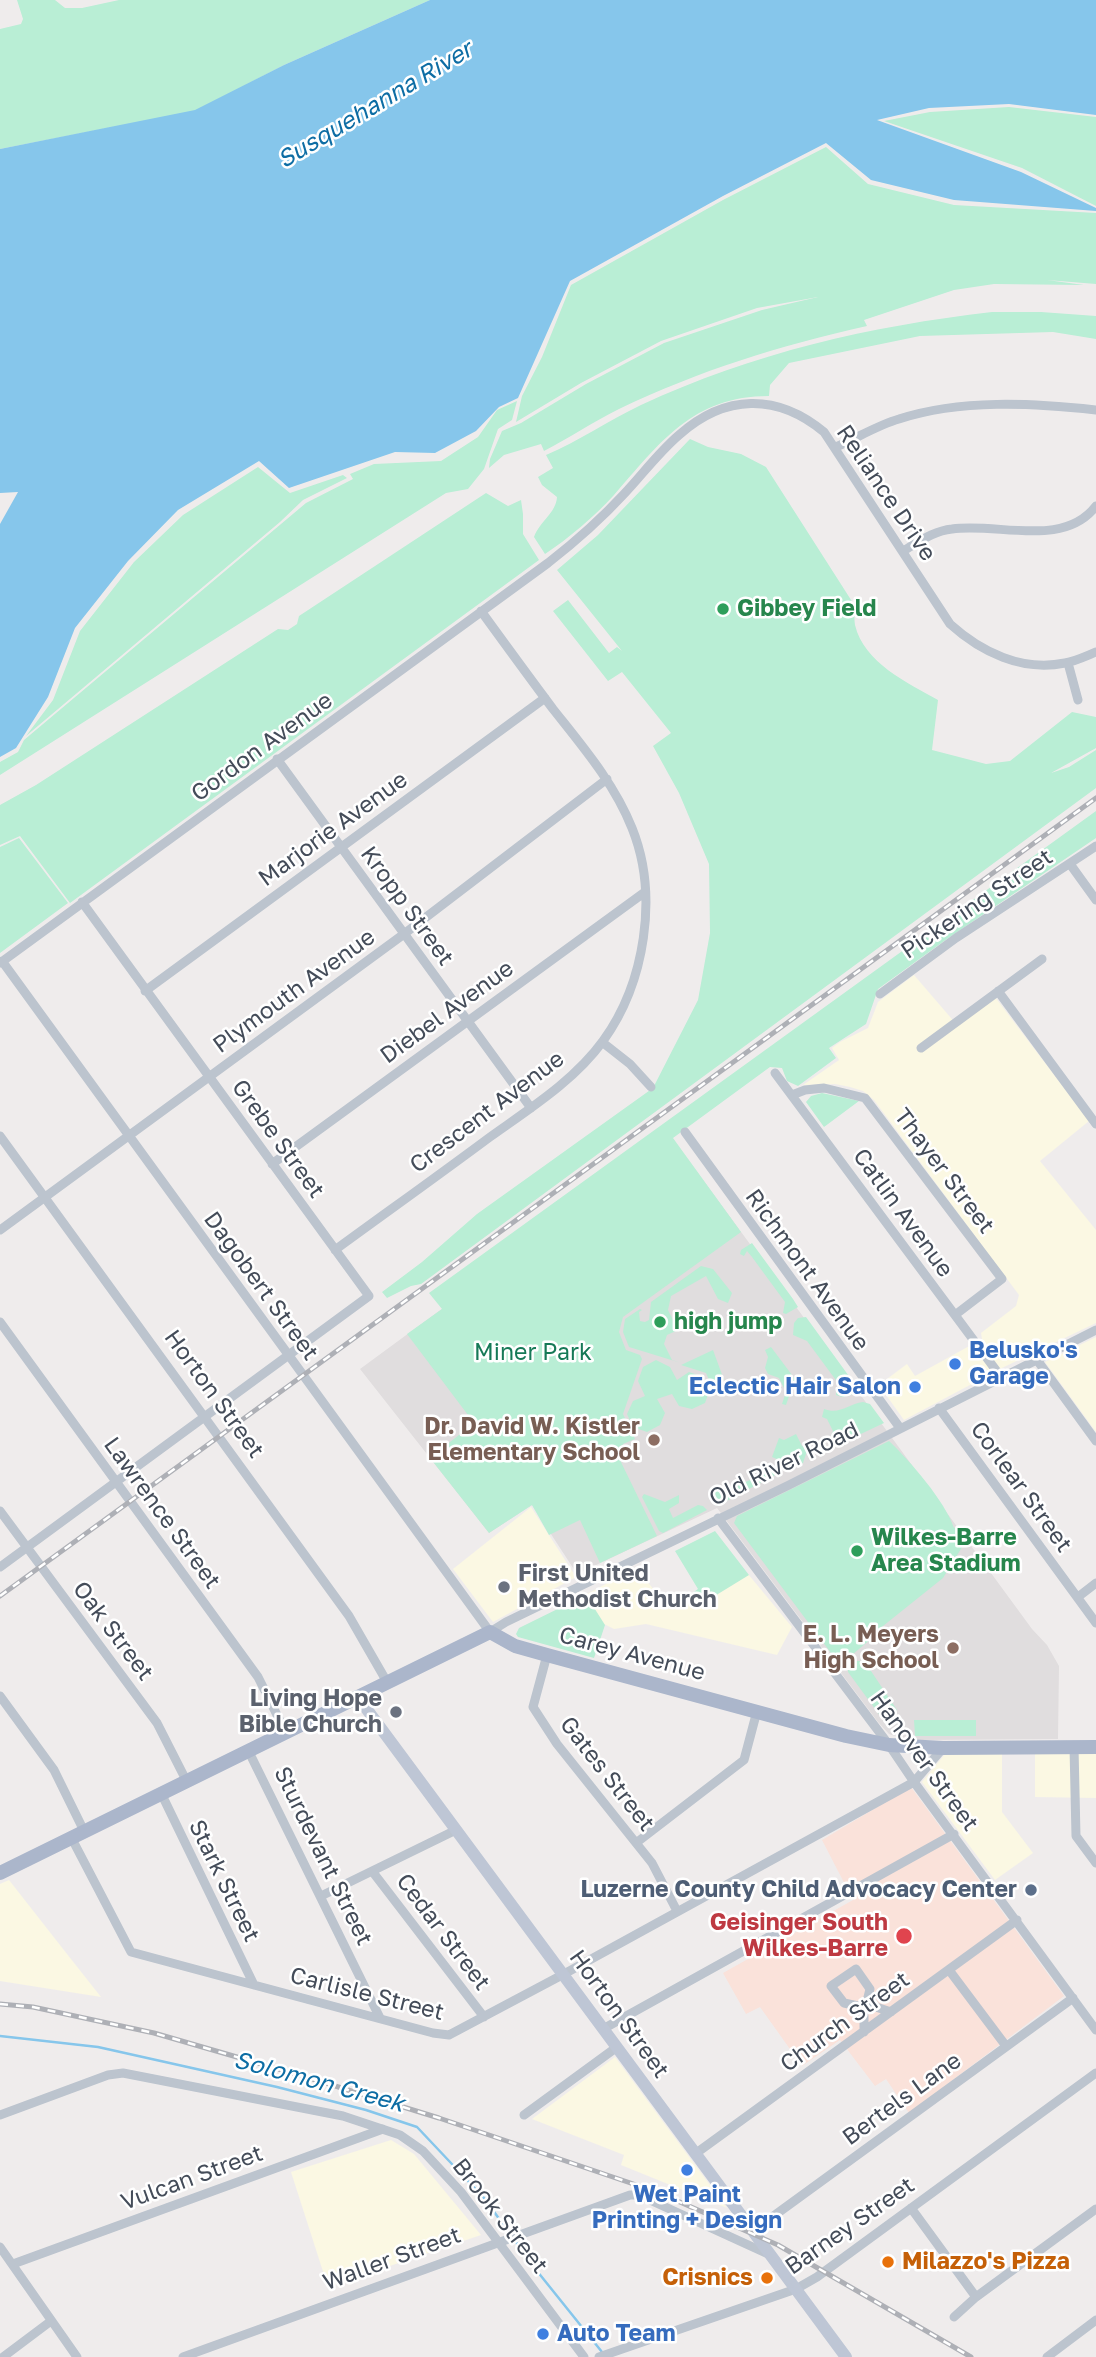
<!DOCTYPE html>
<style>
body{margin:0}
canvas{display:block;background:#efecec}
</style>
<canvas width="1096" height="2357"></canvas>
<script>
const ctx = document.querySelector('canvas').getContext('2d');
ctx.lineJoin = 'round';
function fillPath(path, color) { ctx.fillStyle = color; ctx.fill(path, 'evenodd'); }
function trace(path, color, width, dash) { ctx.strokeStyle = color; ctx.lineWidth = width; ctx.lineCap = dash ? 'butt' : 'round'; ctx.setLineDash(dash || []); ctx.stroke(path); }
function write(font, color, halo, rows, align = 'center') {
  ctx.font = font + ' "Golos Text",sans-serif'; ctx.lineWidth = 5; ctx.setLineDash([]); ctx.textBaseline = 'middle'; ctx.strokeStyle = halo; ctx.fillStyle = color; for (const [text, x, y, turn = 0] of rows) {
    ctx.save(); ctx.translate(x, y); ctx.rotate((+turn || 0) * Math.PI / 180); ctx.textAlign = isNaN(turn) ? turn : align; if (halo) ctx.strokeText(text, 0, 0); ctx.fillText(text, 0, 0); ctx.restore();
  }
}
const commercial = new Path2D(`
 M914,975L957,1025L995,997L1089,1121L1040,1161L1096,1230V1323L1004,1367L904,1420L879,1385L907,1364L915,1376L982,1339L981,1333L1016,1306L1019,1295L874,1100L863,1091L850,1087L835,1084L803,1085L839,1060L832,1048L840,1042L868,1028L878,1002Z
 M1096,1337V1432L1045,1362Z
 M531,1507L576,1577L493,1622L453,1569Z
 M636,1568L669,1608L693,1594L748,1574L792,1627L777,1655L646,1624L614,1629L604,1624L585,1595Z
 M946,1753H1002V1812L1033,1853L995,1880L922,1782Z
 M1035,1753H1096V1798L1035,1797Z
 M9,1880L67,1954L101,1997L0,1981V1884Z
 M615,2057L727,2208L621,2165L624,2155L532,2119Z
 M391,2140L414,2154L481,2235L328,2287L291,2172Z`);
const education = new Path2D(`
 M673,1139L1032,1629L1047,1645L1059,1666L1058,1739L917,1740L903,1739L889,1734L878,1722L717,1508L577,1574L532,1505L489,1533L360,1369Z`);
const medical = new Path2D(`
 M911,1787L1064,1996L909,2113L886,2079L875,2086L840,2040L802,2066L760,2007L746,2014L723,1973L853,1900L822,1840Z`);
const green = new Path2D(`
 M17,0H55L65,8H82L119,0H430L284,65L195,111L0,149V29L21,24L23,19Z
 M1009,107L1096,117V206L1022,168L884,121L930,112Z
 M826,147L868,184L954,205L1096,213V284L1047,280L1084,285L994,284L954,290L864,320L867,326C778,346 701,370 619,409C593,422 569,438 544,451L541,444L504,455L489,468L490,459L502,431L521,423L586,384L664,343L762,310L818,297L757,308L661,341L581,383L516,422L522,396L542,357L571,285L723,200Z
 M992,312H1041L1096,316V339L1053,332L920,336L789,363L770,385L769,396C692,396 660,443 614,495C594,517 569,538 545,554L534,537C540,521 556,513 557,497L542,485L538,477L553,468L546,455C579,441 609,420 641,405C753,353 870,326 992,312Z
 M517,401L512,420L498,429L484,469L468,489L446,493L0,775V762L18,752L24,740L306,503L353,479L350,474L374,464L441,461L478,437L497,410Z
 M690,439L708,447L741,454L766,467L853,603C855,611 854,618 855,625C864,663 908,683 938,700L932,750L986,764L1010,761L1072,712L1096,717V748L1051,773L1069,767L1096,750V788L421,1284L411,1286L387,1298L382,1292L422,1262L477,1214L653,1088L698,1000L710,933L709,864L679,793L653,746L671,733L622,672L608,681L553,611L568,600L609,653L617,647L622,651L557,570L598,535Z
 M258,467L290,493L343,475L347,478L303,500L280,522L26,736L53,700L80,631L134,562L183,515Z
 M486,493L508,506L521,500L523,514V534L539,560L70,903L20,836L0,845V805L36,785L278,629L288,630L297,624L299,616Z
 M1096,811V838L947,939L878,989L866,1024L829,1048L836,1058L798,1086L787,1081L782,1068L770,1067L673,1138L741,1232L623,1317L619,1332L626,1350L640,1355L642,1359L623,1414L635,1439L623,1444L619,1458L657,1536L600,1563L580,1520L549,1535L532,1505L489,1533L430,1458L474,1423L407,1334L442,1309L429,1293Z
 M19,838L68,903L0,953V847Z
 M822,1093L859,1101L824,1127L806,1102L811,1096Z
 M752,1243L793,1299L798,1307L786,1314L783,1313L785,1302L752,1257L747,1251L744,1256L740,1254L741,1250Z
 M701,1266L713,1269L732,1293L728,1303L718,1299L706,1276L671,1296L668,1310L678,1330L667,1335L664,1344L672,1360L681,1363L629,1347L623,1332L625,1319L640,1309L642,1310L639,1312L640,1321L645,1322L649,1320L651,1302Z
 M806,1317L859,1390L858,1393L842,1397L836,1395V1390L841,1387L807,1341L793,1335L794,1323L798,1318Z
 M771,1347L795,1379L786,1405L782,1404L786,1392L779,1378L768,1374L765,1368L768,1357L765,1350Z
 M713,1350L724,1380L716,1384L710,1382L706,1373L681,1365Z
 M656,1360L670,1367L677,1380L689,1372L703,1377L710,1389L705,1403L692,1409L679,1406L672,1394L657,1399L665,1413L660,1425L647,1432L633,1427L627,1414L633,1401L645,1396L638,1381L643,1367Z
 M863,1402L870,1404L884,1423L846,1441L831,1436L833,1431L827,1419L822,1417L824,1409C840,1415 848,1404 863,1402Z
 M796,1434L802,1446L808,1448L803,1463L786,1471L779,1460L772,1457L779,1438L784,1440Z
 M889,1441C910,1461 945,1501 954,1528L957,1526L963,1533L959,1536L964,1544L943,1578L873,1634L872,1638L840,1665L734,1523L737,1516Z
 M764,1468H768L775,1473L778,1471L779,1473L717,1506L712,1495L715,1488H719L721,1494L758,1476Z
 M644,1494L665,1502L679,1495V1503L669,1509L673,1518L698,1505L703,1506L707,1510L663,1533L659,1531L642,1497Z
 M715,1531L749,1575L700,1605L691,1594L698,1589L675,1551Z
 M586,1595L605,1625L594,1658L518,1637L516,1634L519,1628Z
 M857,1661H860L871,1671L897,1710L884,1721L848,1672V1668Z
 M914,1720H976V1736H915Z`);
const water = new Path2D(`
 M430,0H1096V115L1009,104L929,108L877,120L1021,172L1096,208V211L954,200L871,180L826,143L723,196L570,281L518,398L499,407L476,431L435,453L395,452L289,488L259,461L178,510L128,561L75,628L48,697L16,748L0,757V524L18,492L0,493V149L195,110L284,65Z`);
const stream = new Path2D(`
 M0,2036L98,2047L277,2087L366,2110L417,2127L484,2198L537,2271L602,2352`);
const minor = new Path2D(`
 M836,447C857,438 878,425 899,419C961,399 1032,403 1096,410
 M903,551C919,542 933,531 952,529C997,522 1063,549 1096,506
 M1068,663L1078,700
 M277,759L531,1108
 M1070,864L1096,900
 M2,961L490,1632L506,1622L789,1485L1096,1330
 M0,963L548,563C575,542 601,519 624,494C642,475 658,453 679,435C725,394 777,393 824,432L950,624C981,652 1022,672 1065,663C1076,661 1086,656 1096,652
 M145,991L545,698
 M998,991L1096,1124
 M880,994L956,938L1096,846
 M602,1042L630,1064L651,1087
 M921,1048L1042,959
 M775,1073L1001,1377
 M792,1095L805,1090L824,1088L865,1098L1002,1279L955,1315
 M685,1132L900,1428
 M0,1136L349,1616L387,1682
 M272,1164L645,892
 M0,1230L404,934L607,779
 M335,1250C387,1212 439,1175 490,1137C529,1109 574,1081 603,1041C645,983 659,895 632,828C614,783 583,747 553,709C529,677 505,644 481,611
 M0,1322L258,1677L285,1731
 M1037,1360L1096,1441
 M939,1408L1096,1623
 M0,1511L157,1723L186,1780
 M718,1518L889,1745L914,1782L1096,2030
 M0,1567L369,1296L82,902
 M1078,1597L1096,1583
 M547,1655L533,1707L557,1744L652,1863L677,1911
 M0,1696L54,1770L84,1831
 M1074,1747L1076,1836L1096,1863
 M248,1750L380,2018
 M161,1793L254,1985
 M71,1837L131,1952L433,2033L449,2035L564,1974L914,1782L943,1748
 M636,1843L744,1760L757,1711
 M372,1871L484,2017
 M321,1896L456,1830
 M949,1970L1006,2046
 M603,2029L954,1834
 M864,2032V2016L858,2006L844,2003L831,1986L856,1969L870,1989L868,1997L876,2007L891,2012
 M0,2115L108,2075L123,2073L343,2116L400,2135L423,2151L461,2192L584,2357
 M524,2115L617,2047
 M695,2154L1017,1920
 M911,2208L976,2297
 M753,2231L1073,1998
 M0,2247L77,2357
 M13,2264L383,2129
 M954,2317L976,2297L1096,2209
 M3,2357L51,2321
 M183,2357L630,2195H639L768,2254
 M599,2357L796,2289L817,2277L1096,2073
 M1047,2357L1096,2320`);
const secondary = new Path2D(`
 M357,1696L846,2357`);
const primary = new Path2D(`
 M0,1873L490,1632L515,1646L547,1655L846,1736L889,1745L943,1748L1096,1747`);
const rail = new Path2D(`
 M0,1596L1096,798
 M0,2004L33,2007L154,2033L306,2077L439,2118L657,2192L778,2245L971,2357`);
const markers = [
 [723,609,7,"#2e9e5b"],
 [660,1322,7,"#2e9e5b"],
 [955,1364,7,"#3f7fe0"],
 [915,1387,7,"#3f7fe0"],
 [654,1440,7,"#8d6e63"],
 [857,1551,7,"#2e9e5b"],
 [504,1587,7,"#6b7280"],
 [953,1648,7,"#8d6e63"],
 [396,1712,7,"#6b7280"],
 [1031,1890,7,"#5c6f8a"],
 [904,1936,9,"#e0444e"],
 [687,2170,7,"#3f7fe0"],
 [888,2262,7,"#e8710a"],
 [767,2278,7,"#e8710a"],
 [543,2334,7,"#3f7fe0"]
];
const streetNames = [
 ["Reliance Drive",886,493,56],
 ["Gordon Avenue",262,747,-36],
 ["Marjorie Avenue",333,829,-36],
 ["Pickering Street",977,904,-34],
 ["Kropp Street",407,906,54],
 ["Plymouth Avenue",294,991,-36],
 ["Diebel Avenue",447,1012,-36],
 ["Crescent Avenue",487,1112,-37],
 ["Grebe Street",278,1139,54],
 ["Thayer Street",944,1171,53],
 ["Catlin Avenue",903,1213,54],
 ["Richmont Avenue",807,1270,54],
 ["Dagobert Street",261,1286,54],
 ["Horton Street",214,1394,54],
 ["Old River Road",784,1464,-26],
 ["Corlear Street",1021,1487,54],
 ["Lawrence Street",162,1513,54],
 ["Oak Street",113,1631,53],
 ["Carey Avenue",632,1654,15],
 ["Hanover Street",924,1761,54],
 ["Gates Street",607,1774,52],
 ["Sturdevant Street",323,1856,64],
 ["Stark Street",224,1881,64],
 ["Cedar Street",443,1932,53],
 ["Carlisle Street",367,1994,14],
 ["Horton Street",619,2014,54],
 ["Church Street",845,2022,-36],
 ["Bertels Lane",902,2099,-36],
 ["Vulcan Street",192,2178,-20],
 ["Brook Street",500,2216,52],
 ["Barney Street",850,2226,-35],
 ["Waller Street",392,2259,-20]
];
const leisureNames = [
 ["Gibbey Field",737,609],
 ["high jump",674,1322],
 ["Wilkes-Barre",871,1538],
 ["Area Stadium",871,1564]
];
const shopNames = [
 ["Belusko's",969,1351],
 ["Garage",969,1377],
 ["Eclectic Hair Salon",901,1387,"right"],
 ["Wet Paint",687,2195,"center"],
 ["Printing + Design",687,2221,"center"],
 ["Auto Team",557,2334]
];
const parkNames = [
 ["Miner Park",533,1353]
];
const educationNames = [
 ["Dr. David W. Kistler",640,1427],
 ["Elementary School",640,1453],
 ["E. L. Meyers",939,1635],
 ["High School",939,1661]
];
const worshipNames = [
 ["First United",518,1574],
 ["Methodist Church",518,1600],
 ["Living Hope",382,1699,"right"],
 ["Bible Church",382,1725,"right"]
];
const serviceNames = [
 ["Luzerne County Child Advocacy Center",1017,1890]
];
const healthNames = [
 ["Geisinger South",888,1923],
 ["Wilkes-Barre",888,1949]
];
const foodNames = [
 ["Milazzo's Pizza",902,2262],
 ["Crisnics",753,2278,"right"]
];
const waterNames = [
 ["Susquehanna River",375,105,-31],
 ["Solomon Creek",319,2082,15]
];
fillPath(commercial, '#fbf8e3');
fillPath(education, '#e0ddde');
fillPath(medical, '#fae2da');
fillPath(green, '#b9eed5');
fillPath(water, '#86c6eb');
trace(stream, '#86c6eb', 2.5);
trace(minor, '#bcc4ce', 9);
trace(secondary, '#bec6d5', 12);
trace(primary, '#abb6cb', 14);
trace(rail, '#aeb0b6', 5);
trace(rail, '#fff', 2.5, [8]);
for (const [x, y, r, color] of markers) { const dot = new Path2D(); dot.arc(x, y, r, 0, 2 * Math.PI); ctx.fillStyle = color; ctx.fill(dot); trace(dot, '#fff', 2.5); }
write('23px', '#444c59', '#fff', streetNames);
write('bold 23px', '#27864d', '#fff', leisureNames, 'left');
write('bold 23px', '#366cbe', '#fff', shopNames, 'left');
write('23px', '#167957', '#fff', parkNames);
write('bold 23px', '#785e54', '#fff', educationNames, 'right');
write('bold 23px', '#5b616d', '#fff', worshipNames, 'left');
write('bold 23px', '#4e5e75', '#fff', serviceNames, 'right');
write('bold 23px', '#be3a42', '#fff', healthNames, 'right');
write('bold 23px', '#c56008', '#fff', foodNames, 'left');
write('italic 24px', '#0d6da4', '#fff', waterNames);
</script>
